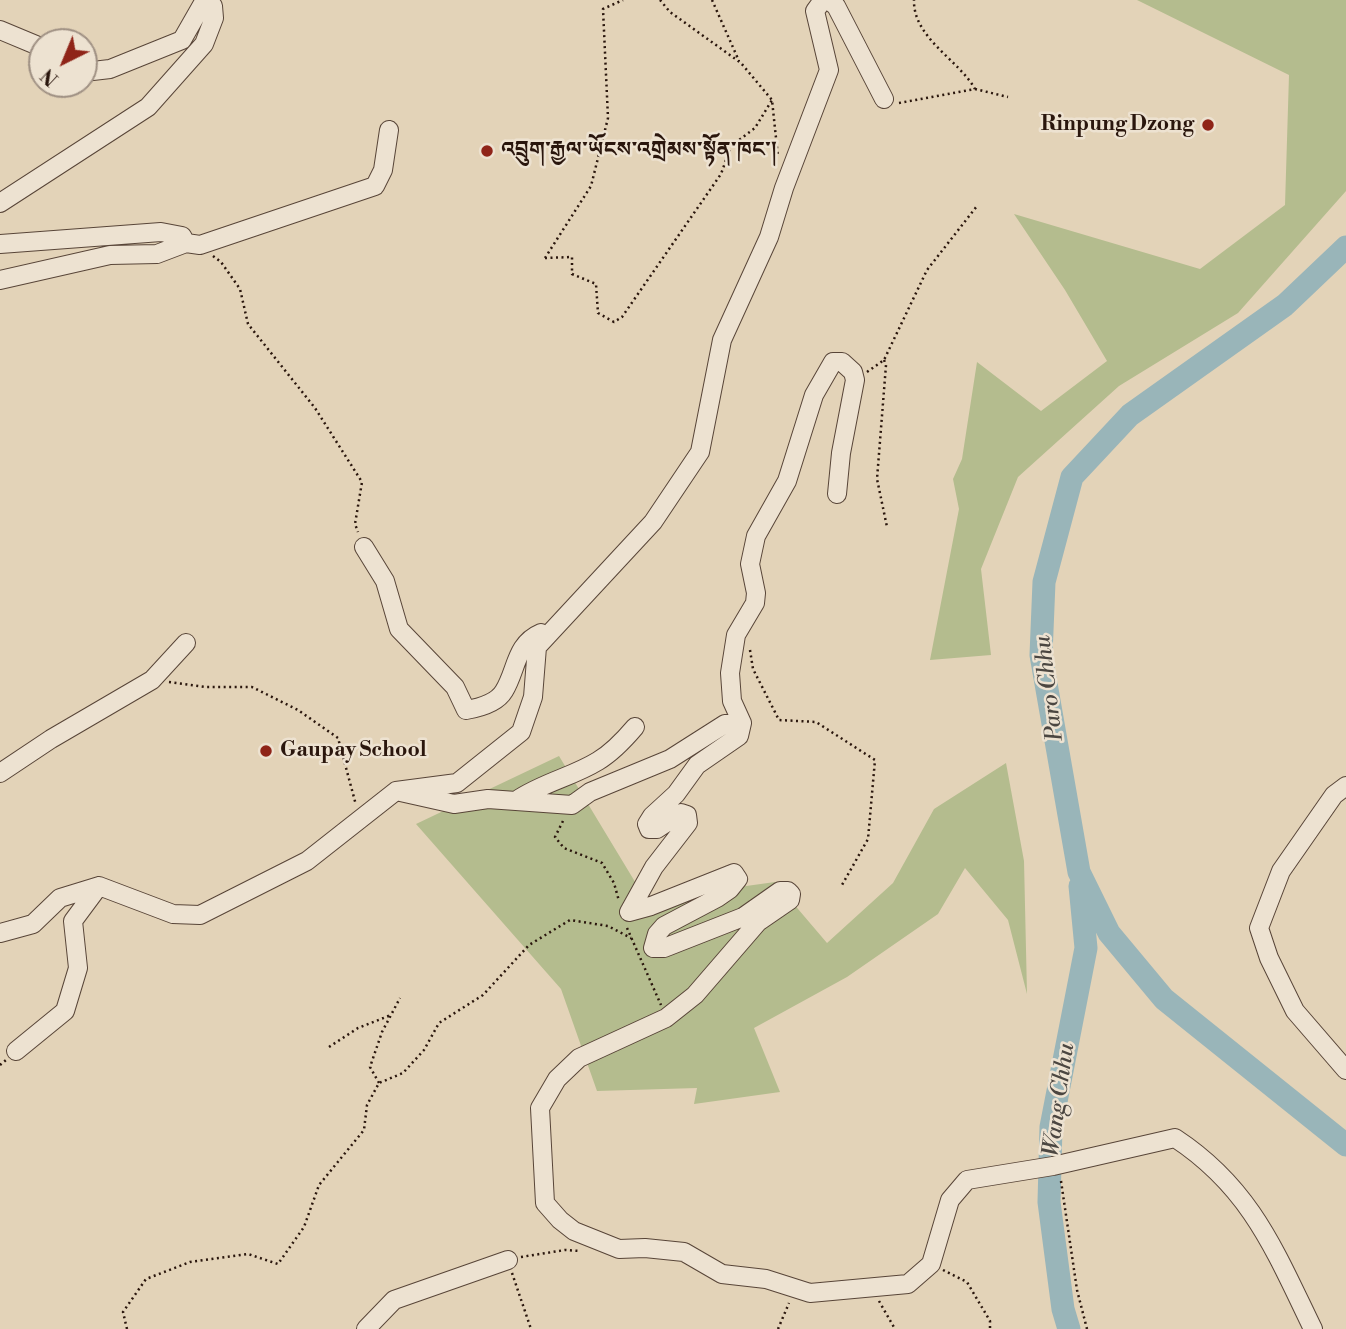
<!DOCTYPE html>
<meta charset="utf-8">
<style>
body{margin:0}
#map{position:relative;width:1346px;height:1329px;overflow:hidden;background:#e3d3b8;font-family:"Libre Bodoni",serif}
canvas{display:block}
.north{position:absolute;left:28px;top:28px;width:70px;height:70px;box-sizing:border-box;background:#ede2d1;border:2px solid #9f9083;border-radius:50%;rotate:223deg;font-size:19px;font-weight:700;line-height:28px;text-align:center;color:#2a160d}
.north::after{content:'';display:block;margin:auto;width:24px;height:32px;background:#8f2418;clip-path:polygon(50% 0,100% 100%,50% 72%,0 100%)}
</style>
<div id="map">
<canvas width="1346" height="1329"></canvas>
<div class="north">N</div>
</div>
<script>
const ctx = document.querySelector('canvas').getContext('2d');
ctx.lineJoin = 'round';
function fillPath(path, color) { ctx.fillStyle = color; ctx.fill(path, 'evenodd'); }
function trace(path, color, width, dash) { ctx.strokeStyle = color; ctx.lineWidth = width; ctx.lineCap = dash ? 'butt' : 'round'; ctx.setLineDash(dash || []); ctx.stroke(path); }
function write(font, color, halo, rows, align = 'center') {
  ctx.font = font + ' "Libre Bodoni","Noto Serif Tibetan",serif'; ctx.lineWidth = 5; ctx.setLineDash([]); ctx.textBaseline = 'middle'; ctx.strokeStyle = halo; ctx.fillStyle = color; for (const [text, x, y, turn = 0] of rows) {
    ctx.save(); ctx.translate(x, y); ctx.rotate((+turn || 0) * Math.PI / 180); ctx.textAlign = isNaN(turn) ? turn : align; if (halo) ctx.strokeText(text, 0, 0); ctx.fillText(text, 0, 0); ctx.restore();
  }
}
const green = new Path2D(`
 M1137,0H1346V191L1238,313L1119,386L1018,477L981,569L991,655L930,660L959,509L953,479L962,459L977,362L1041,411L1107,361L1065,290L1014,214L1200,269L1285,205L1289,75Z
 M559,756L646,900L775,882L827,943L893,883L934,809L1006,763L1024,861L1027,994L1008,920L965,868L938,914L847,977L754,1028L780,1092L694,1104L697,1088L597,1091L561,989L416,824Z`);
const river = new Path2D(`
 M1346,247L1285,305L1130,415L1072,477L1044,582L1041,655L1079,872L1109,933L1164,999L1346,1145
 M1069,1329L1063,1309L1049,1202L1051,1127L1086,948L1080,886`);
const path = new Path2D(`
 M660,0L670,12L741,63L772,100L778,157
 M712,0L739,61
 M975,89L1008,97
 M899,103L975,89C959,60 913,38 914,0
 M213,256L221,262L240,289L248,324L315,408L362,482L355,524L358,532
 M545,258L572,257V274L596,284L598,313L614,322L622,317L721,174L731,146L755,128L772,100
 M545,258L591,186L608,118L603,9L623,0
 M884,360L886,365L877,479L887,527
 M867,372L884,360L927,270L977,206
 M750,650L753,669L779,720L816,722L875,760L868,839L842,885
 M169,682L206,687H252L298,710L338,738L356,805
 M563,821L555,837L564,848L602,863L614,883L619,901
 M627,928L661,1005
 M329,1047L358,1028L391,1015
 M0,1065L6,1060
 M379,1083L370,1067L382,1032L400,998
 M1061,1181L1077,1290L1087,1329
 M521,1257L565,1250L580,1251
 M943,1270L967,1282L990,1321V1329
 M512,1273L531,1329
 M879,1301L895,1329
 M127,1329L123,1312L146,1279L190,1262L248,1254L278,1264L304,1227L319,1185L364,1130L367,1105L379,1083L403,1073L424,1050L439,1023L483,995L529,945L570,920L608,926L631,938
 M778,1329L789,1303`);
const minor = new Path2D(`
 M828,0L836,6L884,99
 M0,30L36,45L42,53
 M0,203L148,107L204,44L214,18L213,6L202,5L182,40L110,69L84,72
 M0,244L161,232L182,236L186,243
 M0,280L110,255L157,254L186,243L200,245L375,186L383,170L389,130
 M364,547L385,581L399,629L455,687L466,710C478,708 497,703 504,691C517,670 515,644 541,633
 M742,723L732,701L730,673L736,635L755,603L756,593L750,564L756,536L787,481L814,395L833,362H842L853,372L855,380L841,453L837,494
 M0,773L51,739L152,680L186,643
 M1346,786L1334,795L1281,871L1259,928L1269,958L1295,1011L1346,1070
 M396,791L454,804L488,799L572,805L590,792L670,759L725,724L742,723L739,736L697,765L676,794L652,816L647,824L649,829H657L681,813L687,815L688,823L654,867L629,912L651,906L734,873L738,879L730,889L717,898L664,926L657,934L653,948H664L743,917L780,891H788L791,894L790,900L758,922L695,995L666,1018L579,1058L557,1079L540,1108L545,1203L560,1220L574,1231L619,1249L645,1248L684,1252L722,1274L766,1279L810,1293L908,1284L931,1264L950,1200L967,1180L1053,1166L1175,1138C1251,1188 1275,1251 1313,1329
 M517,800C544,782 572,777 598,761C613,752 624,740 635,727
 M0,933L33,924L60,898L99,886L173,914L200,915L307,861L396,791L457,783L521,732L533,697L537,647L653,522L700,452L722,340L769,237L784,188L829,70L815,11L823,0
 M16,1051L65,1011L78,968L73,921L99,886
 M366,1329L394,1300L508,1260`);
const markers = [
 [1208,125,7,"#8f2418"],
 [487,151,7,"#8f2418"],
 [266,751,7,"#8f2418"]
];
const poiNames = [
 ["Rinpung Dzong",1194,125,"right"],
 ["འབྲུག་རྒྱལ་ཡོངས་འགྲེམས་སྟོན་ཁང་།",501,151],
 ["Gaupay School",280,751]
];
const waterNames = [
 ["Paro Chhu",1050,688,-97],
 ["Wang Chhu",1060,1100,-82]
];
fillPath(green, '#b4bc8e');
trace(river, '#99b5b9', 23);
trace(minor, '#584538', 20);
trace(path, '#2a160d', 2.5, [2, 3.5]);
trace(minor, '#ede2d1', 18);
for (const [x, y, r, color] of markers) { const dot = new Path2D(); dot.arc(x, y, r, 0, 2 * Math.PI); ctx.fillStyle = color; ctx.fill(dot); trace(dot, '#ede2d1', 2.5); }
write('bold 21px', '#2a160d', '#ede2d1', poiNames, 'left');
write('italic 23px', '#4b4641', '#ede2d1', waterNames);
</script>
